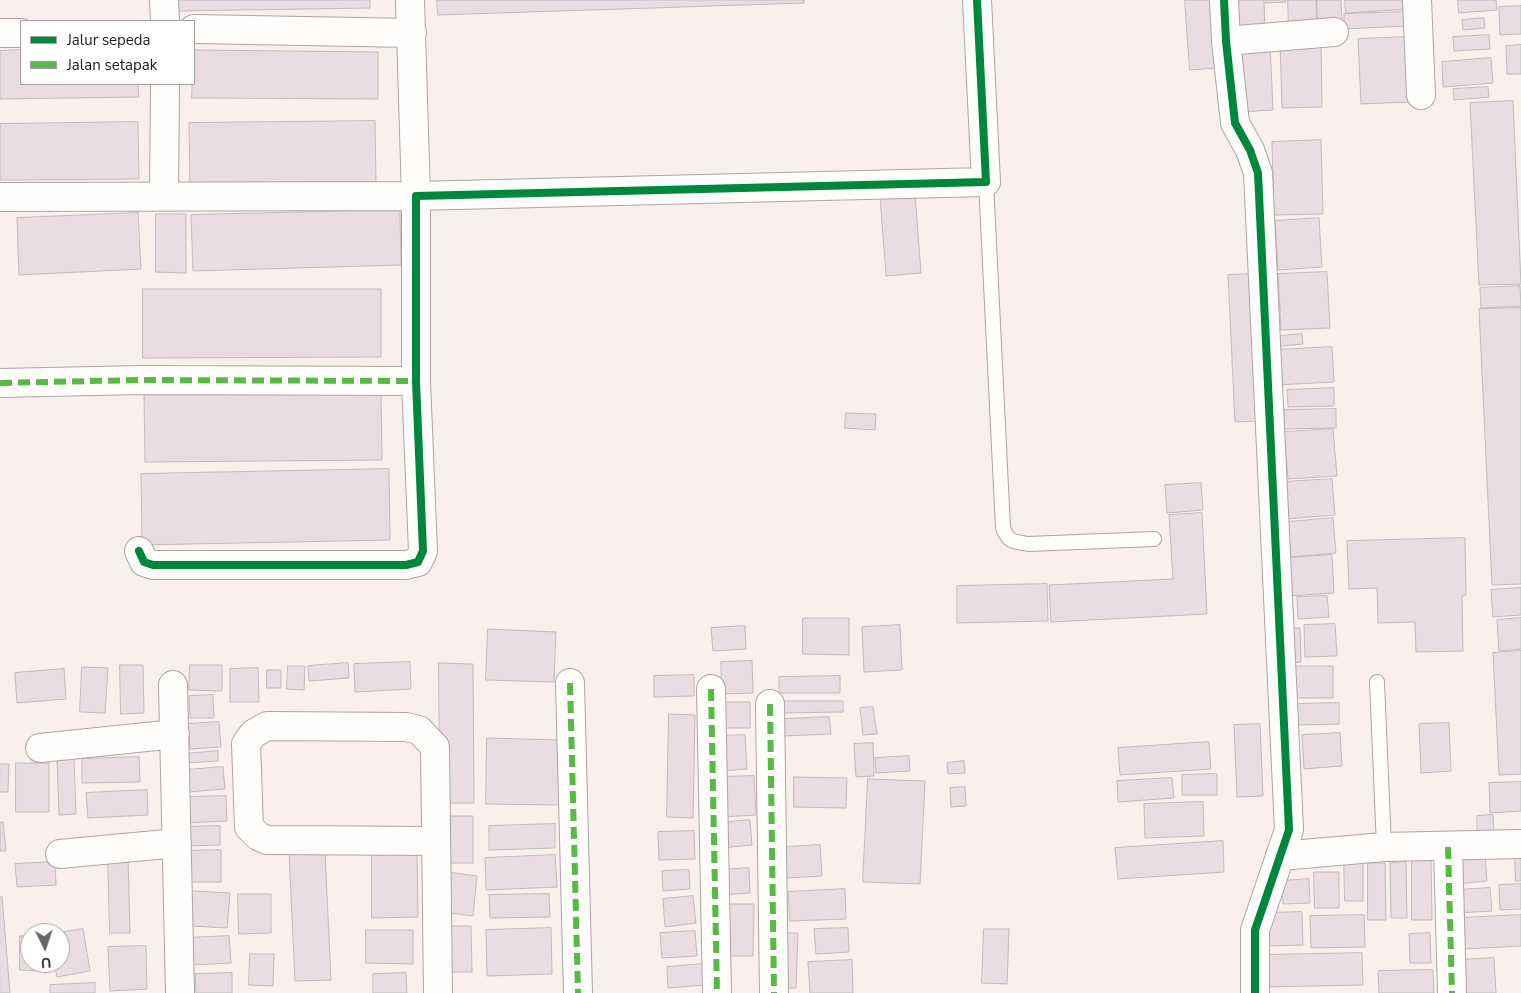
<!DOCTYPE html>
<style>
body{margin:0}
#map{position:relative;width:1521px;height:993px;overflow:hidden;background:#f9f0ed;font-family:"Nunito Sans",sans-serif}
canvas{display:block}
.legend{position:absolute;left:20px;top:20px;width:175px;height:65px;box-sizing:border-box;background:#fff;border:1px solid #a5a3a2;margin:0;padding:6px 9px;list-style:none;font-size:15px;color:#1f1917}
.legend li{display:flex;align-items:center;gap:10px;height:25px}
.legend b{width:25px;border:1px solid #a5a3a2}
.north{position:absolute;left:20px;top:923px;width:50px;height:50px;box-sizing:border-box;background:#fff;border:1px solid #a5a3a2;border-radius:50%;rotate:176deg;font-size:14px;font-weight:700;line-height:20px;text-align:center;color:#1f1917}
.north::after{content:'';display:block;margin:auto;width:18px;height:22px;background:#6b6462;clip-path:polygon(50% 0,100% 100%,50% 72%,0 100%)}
</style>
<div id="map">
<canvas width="1521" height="993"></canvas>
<ul class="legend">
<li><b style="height:6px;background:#00873e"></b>Jalur sepeda</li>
<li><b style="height:6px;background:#58b947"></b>Jalan setapak</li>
</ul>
<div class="north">U</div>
</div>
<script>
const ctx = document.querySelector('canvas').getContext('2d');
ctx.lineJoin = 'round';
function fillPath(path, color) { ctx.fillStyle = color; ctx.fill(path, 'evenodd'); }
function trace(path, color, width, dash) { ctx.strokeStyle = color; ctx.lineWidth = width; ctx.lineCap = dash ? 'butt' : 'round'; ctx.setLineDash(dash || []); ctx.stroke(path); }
const building = new Path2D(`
 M178,0H370V8L178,11Z
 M437,0H804V3L438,15Z
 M1185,0H1212L1217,68L1190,70Z
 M1233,0H1264L1265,33L1234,34Z
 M1266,0H1286V2L1266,3Z
 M1288,0H1316L1317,26L1289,27Z
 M1317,0H1341L1342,27L1318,28Z
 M1345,0H1409L1410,9L1346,13Z
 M1458,0H1496L1497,10L1459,13Z
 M1521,6V34L1500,35L1499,7Z
 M1408,12V26L1344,29V14Z
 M1484,18L1485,28L1463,30L1462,20Z
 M1489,35L1490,49L1454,51L1453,37Z
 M1407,37L1410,102L1361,104L1358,39Z
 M1321,41L1322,107L1282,108L1280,42Z
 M1270,43L1273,110L1240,112L1237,45Z
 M1521,45V74H1507L1506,46Z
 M21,50V84H138L139,97L0,99V51Z
 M194,50L378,52V99L192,98Z
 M1491,58L1493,83L1443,87L1442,62Z
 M1488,87L1489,97L1454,100L1453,89Z
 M1513,101L1521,284L1479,285L1470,103Z
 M375,121L376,186L190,188L189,123Z
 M138,122L139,179L0,180V124Z
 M1321,140L1323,214L1274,215L1272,142Z
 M915,194L921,273L886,276L880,197Z
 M400,210L401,265L193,271L191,215Z
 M138,213L141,269L19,275L17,218Z
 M156,214H186V273L156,272Z
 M1319,218L1322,267L1278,270L1275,221Z
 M1327,272L1330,328L1281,330L1278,274Z
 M1251,274L1258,421L1235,422L1228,275Z
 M1520,286L1521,306L1481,308L1480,288Z
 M143,289H381V357L143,358Z
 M1521,308V584L1492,585L1479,309Z
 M1302,334L1303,344L1271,347L1270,337Z
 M1332,347L1334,382L1277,385L1275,350Z
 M1334,388V406L1288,407L1287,390Z
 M381,391L382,460L145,462L144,392Z
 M1336,409V428L1284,429V410Z
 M846,413L876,414L875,430L845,428Z
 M1333,429L1337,476L1288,479L1284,432Z
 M389,469L390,540L142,545L141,474Z
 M1332,479L1335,515L1286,519L1283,482Z
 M1201,483L1203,510L1167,513L1165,485Z
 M1202,513L1207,614L1051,622L1049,585L1173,579L1169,515Z
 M1333,518L1336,553L1291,557L1288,522Z
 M1465,538L1466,595L1462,596L1463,651L1416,652L1415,622L1378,623L1377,588L1349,589L1347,541Z
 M1332,555L1334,593L1288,596L1286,558Z
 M1047,584L1048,621L957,623V586Z
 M1521,588V615L1493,617L1491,590Z
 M1327,596L1329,617L1298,619L1297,597Z
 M803,618H849V655L803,654Z
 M1521,618V649L1499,651L1497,620Z
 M1335,624L1337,656L1305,657L1304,625Z
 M900,625L902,670L864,672L862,627Z
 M745,626L746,649L713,651L711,628Z
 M1284,628H1300L1301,662L1286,663Z
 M488,629L556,632L554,682L486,680Z
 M1521,651V774L1499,775L1493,653Z
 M752,661L753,693L721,694V662Z
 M410,662L411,689L355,692L354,664Z
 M348,663L349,678L309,681L308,666Z
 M439,663L473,664L474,803H440Z
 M120,665H143L144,713L121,714Z
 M190,665H222V691L189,690Z
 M288,666H305L304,690L287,689Z
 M1293,666H1333V698H1294Z
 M82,667L108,668L105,713L80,712Z
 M258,668L259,702H230V669Z
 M64,669L66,699L17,703L15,673Z
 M267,670H281V688H267Z
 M694,675V696L654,697V676Z
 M840,676V693H779V677Z
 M213,695L214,718H190L189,696Z
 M783,701H843V712L783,713Z
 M722,702H750V728H722Z
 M1339,703V724L1297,725L1296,704Z
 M873,707L877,734L863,735L860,708Z
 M669,714L695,715L693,818L667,817Z
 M829,717L831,734L785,736L784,719Z
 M219,722L221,747L190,749L188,724Z
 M1449,723L1451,771L1421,773L1419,724Z
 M1260,724L1263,796L1237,797L1234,725Z
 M1340,733L1342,766L1304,769L1302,735Z
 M745,735L747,769L723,771L720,736Z
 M487,738L560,740L559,805L486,804Z
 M1209,742L1211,769L1120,775L1118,748Z
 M873,743L874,776L856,777L854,744Z
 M218,751V761L185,763V754Z
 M909,756L910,771L876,773L875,758Z
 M139,757L140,782L82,783V759Z
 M74,758L76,814L59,815L57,759Z
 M964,761L965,773L948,774L947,763Z
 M16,763H49V812H16Z
 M0,764H9L8,792H0Z
 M223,767L225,789L188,792L186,770Z
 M1217,774V795H1182V775Z
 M754,776L756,815L721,817L719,777Z
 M794,777L847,778L846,808L794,807Z
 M1172,778L1174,798L1118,802L1117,781Z
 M868,779L925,781L920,884L863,882Z
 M1521,782V811L1490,813L1489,783Z
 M965,787L966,806L951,807L950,788Z
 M147,790L148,815L88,818L86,793Z
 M226,796L227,821L185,823L184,797Z
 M1203,802L1204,836L1145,838L1144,804Z
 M1493,815L1494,833L1477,834V816Z
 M443,816H473V863H443Z
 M750,820L752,845L721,848L719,823Z
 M3,822L6,851H0V823Z
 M555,824V848L489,850V826Z
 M220,826V845L187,846V827Z
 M694,831L695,859L659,860L658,832Z
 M1223,841L1224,872L1118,879L1115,848Z
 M820,845L822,876L786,878L784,847Z
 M221,850V882H186V851Z
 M372,851H417L418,917L372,918Z
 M325,852L331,980L295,981L289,853Z
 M555,855L557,887L486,890L485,858Z
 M1485,856L1487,881L1457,884L1455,859Z
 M108,857H128L130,933H110Z
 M1344,857H1363V901H1345Z
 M1515,858H1521V881H1516Z
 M1412,859H1431L1432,920H1412Z
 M55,862L56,885L17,887L15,864Z
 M1406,862L1407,918H1391L1390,863Z
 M1368,863H1385L1386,920H1368Z
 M749,868L750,893L723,895L721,870Z
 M689,870L690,889L663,891L662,871Z
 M447,872L477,876L473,916L443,912Z
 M1314,872H1339V908H1315Z
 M1309,879L1310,903L1283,904L1282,881Z
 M1521,884V909L1500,910L1499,885Z
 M1490,888L1492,911L1457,913L1456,890Z
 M845,889L846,919L790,921L788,892Z
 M192,891L230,893L227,928L190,926Z
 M238,894H271V933L239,934Z
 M549,894L550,917L490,918L489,895Z
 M693,896L696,923L665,927L663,899Z
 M0,897H2L10,993H0Z
 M721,904H754L753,956H721Z
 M1302,912L1303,945L1267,946L1266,913Z
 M1364,915L1365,947L1311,948L1310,916Z
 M1521,915V946L1463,949L1461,918Z
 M449,926H471L472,972H449Z
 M551,928L552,974L487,976L486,930Z
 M848,928L849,952L816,954L814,929Z
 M83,929L90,971L57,977L54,963H60V933H56Z
 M984,929H1009L1007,984L982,983Z
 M366,930H413V964L366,963Z
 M695,931L697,956L662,958L660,933Z
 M782,933H798L796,988H779Z
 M1430,933L1431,963H1410L1409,934Z
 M20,936H30V963H38V971L20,970Z
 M229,936L231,963L190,965L188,938Z
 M146,946L147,989L110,991L108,947Z
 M1362,953L1363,985L1265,987L1264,955Z
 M250,954H274L273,986L249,985Z
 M1494,958L1496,993H1461L1460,960Z
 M852,960L853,993H810L808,962Z
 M703,964L705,985L668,988L667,967Z
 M1433,970L1434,993H1379L1378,971Z
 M232,973V993H196L195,974Z
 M406,973L407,993H373V974Z
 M95,983V993H50V985Z`);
const lane = new Path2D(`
 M986,182L1003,528C1009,543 1013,541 1028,544L1154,539
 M1377,682L1384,847`);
const street = new Path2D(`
 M164,0L165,21
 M1417,0L1421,95
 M194,29L412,33
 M0,33H21
 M1226,41L1334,32
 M164,196L165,84
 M0,197L416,196L410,0
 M0,383L141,380L416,381
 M139,551L144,562L153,565H406L418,562L423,551L416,381V196L986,182L977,0
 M570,683L578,993
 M173,685L180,993
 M711,689L717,993
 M770,704L774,993
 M40,748L175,734
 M436,841L267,840L258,836L249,827L246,744L253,734L267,726L406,727L419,730L435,747L438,993
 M1448,847L1452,993
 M60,854L177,843
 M1280,856L1384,847L1521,844`);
const secondary = new Path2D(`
 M1224,0L1226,41L1235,123L1250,150L1258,173L1289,830L1255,930V993`);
const quiet = new Path2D(`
 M0,383L141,380L416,381
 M570,683L578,993
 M711,689L717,993
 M770,704L774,993
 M1448,847L1452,993`);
const cycleway = new Path2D(`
 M1224,0L1226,41L1235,123L1250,150L1258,173L1289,830L1255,930V993
 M139,551L144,562L153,565H406L418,562L423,551L416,381V196L986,182L977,0`);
fillPath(building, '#ebdce3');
trace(building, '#c1baba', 1);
trace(lane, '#aca5a3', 16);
trace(street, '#aca5a3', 30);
trace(secondary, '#aca5a3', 30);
trace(lane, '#fefdfc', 14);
trace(street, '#fefdfc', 28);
trace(secondary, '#fefdfc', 28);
trace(quiet, '#58b947', 6, [12, 6]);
trace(cycleway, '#00873e', 8);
</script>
